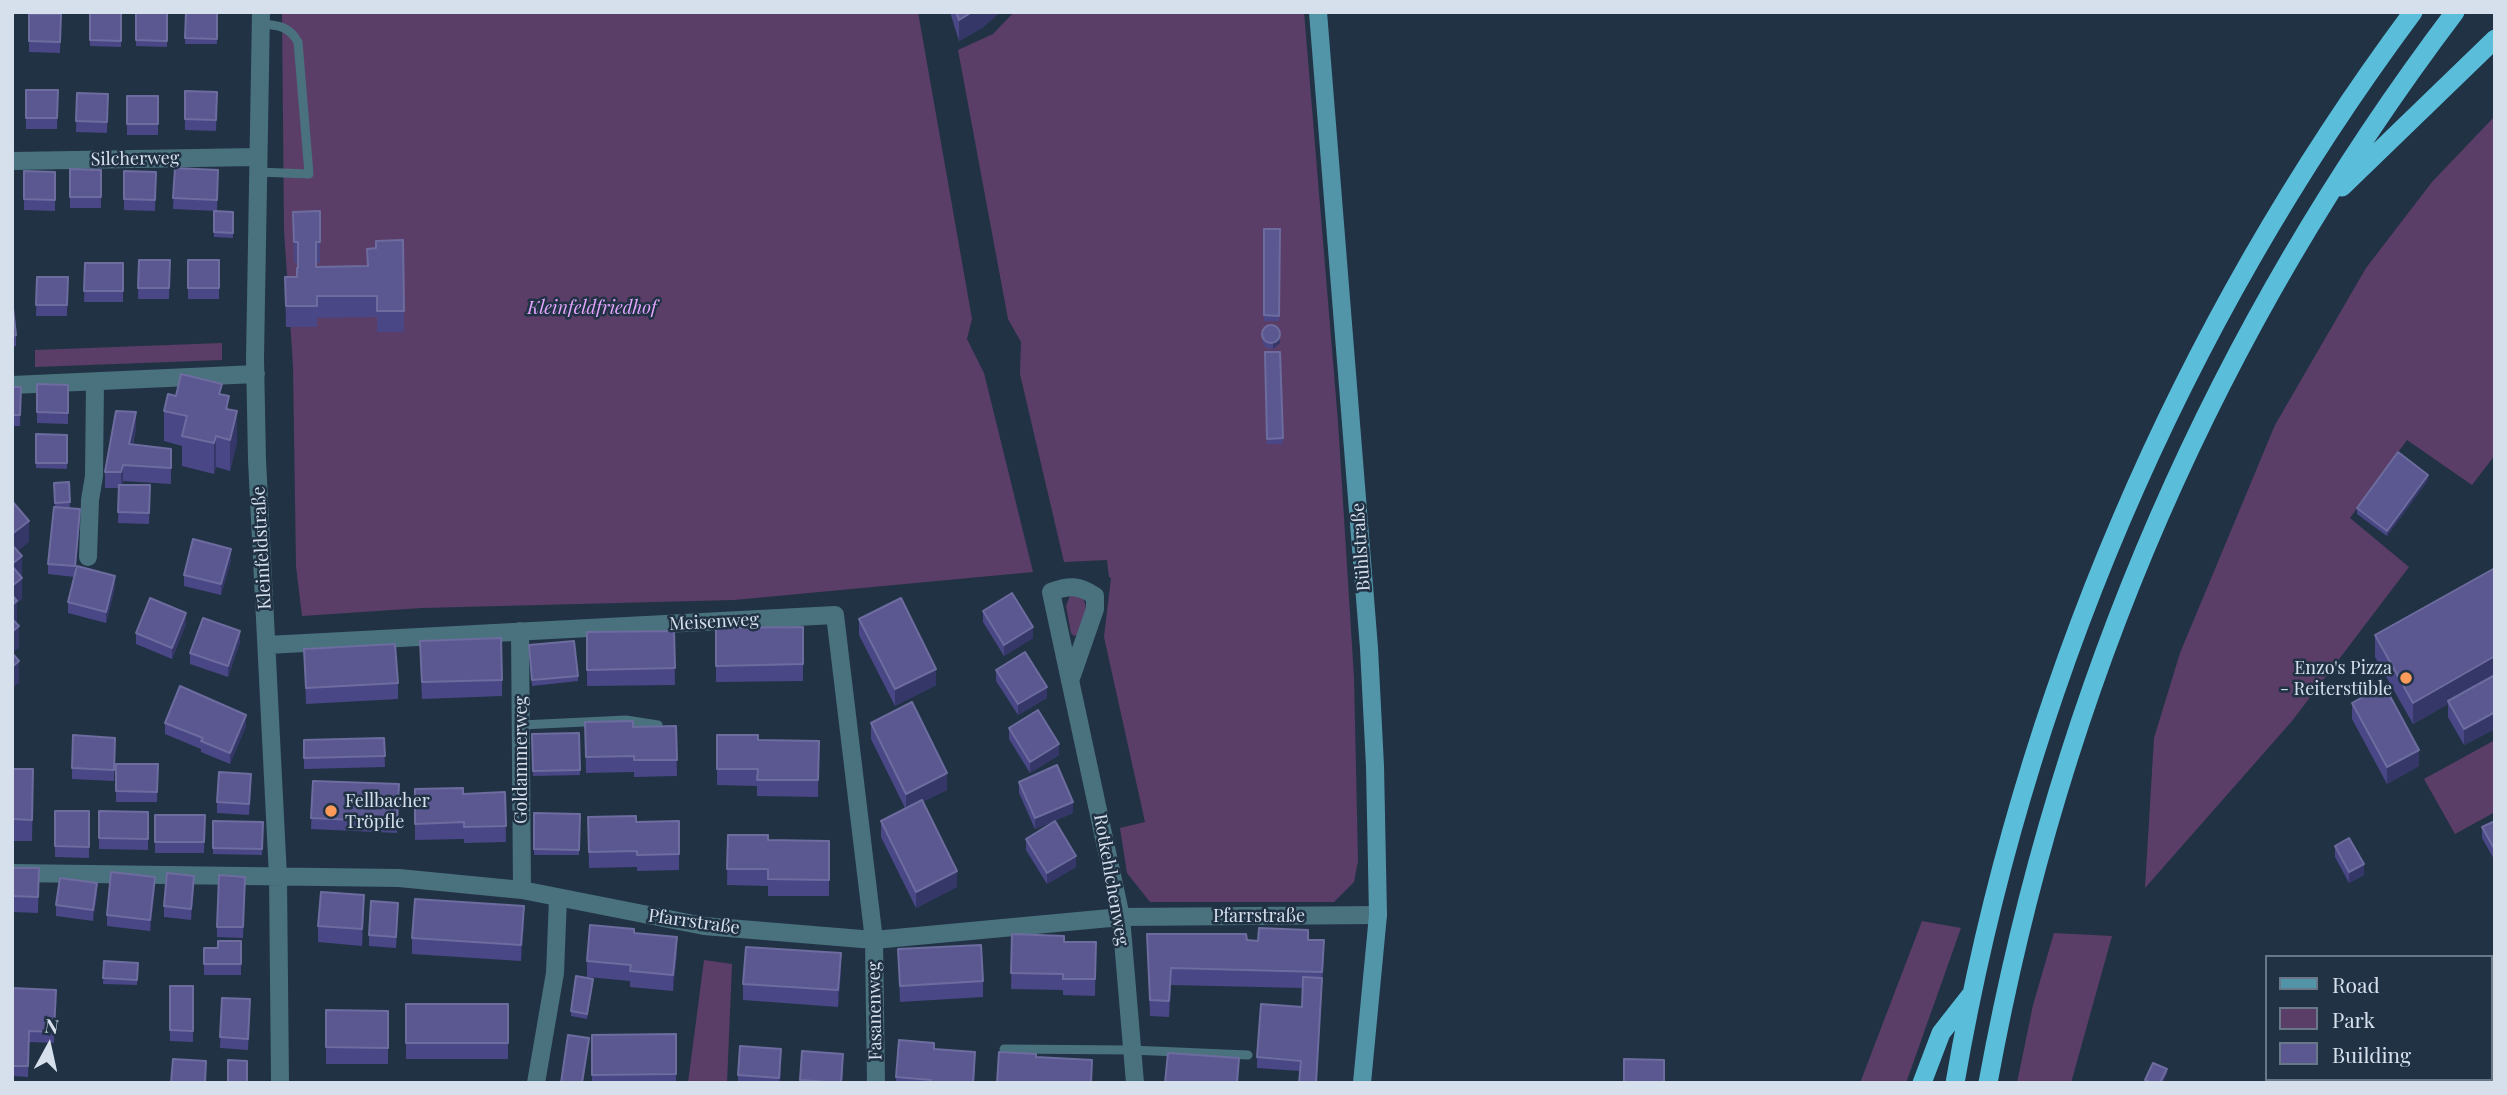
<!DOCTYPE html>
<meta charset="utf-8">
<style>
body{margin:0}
#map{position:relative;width:2507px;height:1095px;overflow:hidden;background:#213245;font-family:"Playfair Display",serif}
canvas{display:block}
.frame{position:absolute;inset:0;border:14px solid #d6e0ed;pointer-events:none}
.legend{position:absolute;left:2265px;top:955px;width:228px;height:126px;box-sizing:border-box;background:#213245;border:2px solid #697888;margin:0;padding:9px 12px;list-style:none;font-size:21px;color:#d6e0ed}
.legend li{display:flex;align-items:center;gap:14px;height:35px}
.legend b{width:35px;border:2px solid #697888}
.north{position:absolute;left:14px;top:1011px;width:70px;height:70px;-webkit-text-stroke:5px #213245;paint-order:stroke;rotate:8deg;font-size:19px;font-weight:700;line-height:28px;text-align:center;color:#d6e0ed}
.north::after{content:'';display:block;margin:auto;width:24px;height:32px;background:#d6e0ed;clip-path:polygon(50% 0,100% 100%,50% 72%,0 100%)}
</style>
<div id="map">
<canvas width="2507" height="1095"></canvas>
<div class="frame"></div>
<ul class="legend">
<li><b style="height:9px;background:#5295a9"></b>Road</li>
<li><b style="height:19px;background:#5b3e67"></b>Park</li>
<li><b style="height:19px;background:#5a5791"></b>Building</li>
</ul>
<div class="north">N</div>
</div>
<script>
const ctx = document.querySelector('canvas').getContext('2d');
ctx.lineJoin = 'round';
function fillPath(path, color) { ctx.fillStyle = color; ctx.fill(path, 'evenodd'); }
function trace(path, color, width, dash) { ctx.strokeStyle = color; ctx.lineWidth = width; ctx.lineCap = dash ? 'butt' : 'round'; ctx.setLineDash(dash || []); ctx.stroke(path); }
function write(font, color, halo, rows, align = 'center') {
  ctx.font = font + ' "Playfair Display",serif'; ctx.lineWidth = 5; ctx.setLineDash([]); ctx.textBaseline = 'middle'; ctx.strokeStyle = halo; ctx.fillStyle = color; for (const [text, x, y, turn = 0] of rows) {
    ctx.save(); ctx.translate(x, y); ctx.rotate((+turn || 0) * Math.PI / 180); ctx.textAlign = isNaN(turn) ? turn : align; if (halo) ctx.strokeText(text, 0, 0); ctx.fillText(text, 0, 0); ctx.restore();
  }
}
const green = new Path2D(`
 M282,12H918L972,319L967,339L984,373L1033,572L734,600L422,608L302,616L296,566L293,366L284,230Z
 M1014,12H1304L1338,422L1354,678L1358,861L1354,882L1334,902H1150L1127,873L1120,828L1145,822L1104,637L1111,578L1109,577L1107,560L1064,562L1020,374L1021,342L1008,319L958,50L993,34Z
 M2495,116V455L2472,485L2407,440L2350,518L2409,567L2292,721L2145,888L2154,738L2180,653L2275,425L2366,268L2432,182Z
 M222,343V360L35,367V350Z
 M1076,594C1093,603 1084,618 1079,634L1074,636L1071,633L1066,606L1070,596Z
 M2495,740V812L2455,834L2424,779Z
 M1922,921L1961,928L1906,1083H1860Z
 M2054,933L2112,936L2071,1083H2017L2033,1005Z
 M704,960L732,964L727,1083H688Z`);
const service = new Path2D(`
 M258,172L309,174L298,42C289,26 278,25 261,24
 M521,725L626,720L658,725
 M1004,1049L1131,1050L1248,1055`);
const minor = new Path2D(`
 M261,12L255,358L257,460L278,877L280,1083
 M12,161L257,157
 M12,385L256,374
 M88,557L90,500L94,476L95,383
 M520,631L522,890
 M267,645L835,615L874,940L876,1083
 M1070,681L1095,609V596C1079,585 1069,585 1051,592L1121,917L1135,1083
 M12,873L399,878L522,890L704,926L874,940L1121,917L1378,915
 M536,1083L555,973L558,898`);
const secondary = new Path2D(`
 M1318,12L1369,648L1375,766L1378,915L1362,1083`);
const trunk = new Path2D(`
 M2342,187L2495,39
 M1922,1083L1941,1033L1970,996
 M1955,1083C2022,695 2178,328 2413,12
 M1988,1083C2060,688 2213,332 2455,12`);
const wall = new Path2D(`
 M136,12L167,13V47L136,46Z
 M186,12H217V44H185Z
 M950,12H1000L982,28L959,41Z
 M90,13H121V47L90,46Z
 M29,14H61L60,53L29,52Z
 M26,90H58L57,129H26Z
 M185,91L217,92L216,131L185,130Z
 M77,93L108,94L107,133L76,132Z
 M127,96H158V135H127Z
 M175,168L218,170L217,211L173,209Z
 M70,169L101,170V208H70Z
 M24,171L55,172V211L24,210Z
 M124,171L156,172L155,211L124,210Z
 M214,211L233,212V238L214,237Z
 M320,211V263H316V267L367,266L376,248L403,240L404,332H377V317L317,318V327H286L285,277H297L298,268V263H294L293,212Z
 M1264,229H1280L1279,321H1264Z
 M139,260H170L169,299H138Z
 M188,260H219V299H188Z
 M85,263H123V302H84Z
 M37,277H68L67,316H36Z
 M12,299L16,335V346L12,347Z
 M1262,330L1280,331V343L1273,349L1267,348L1263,344Z
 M1265,352H1280L1283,444H1267Z
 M37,384L68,385V424L37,423Z
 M12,387H21L20,426H12Z
 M222,395L229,410L237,442L230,471L216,467L214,474L182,466V446L164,441V411L176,396Z
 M136,428L133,445L171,449V484L123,481L122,485H150L149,524L118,523L119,488H105V472Z
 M36,434L67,435V469L36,468Z
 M2428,480L2387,536L2357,514V508Z
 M69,482L70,508H64L80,520L75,576L115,587L106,623L68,613V602L75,577L48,574V564L55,507L54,483Z
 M231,560L221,595L184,586V575Z
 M2495,568V729L2464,745L2448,717V704L2413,724L2375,657V635Z
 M983,611L1033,638L1004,656L983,622Z
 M859,619L936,685L895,706L859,635Z
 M186,624L172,659L136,644V633Z
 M803,627V681L716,682V628Z
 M674,631L675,685L587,686V632Z
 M240,642L228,677L190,664V653Z
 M529,645L578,676V681L532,686Z
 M304,649L398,683V699L306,704Z
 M420,657L502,680V696L422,699Z
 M996,670L1047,698L1018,715L996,681Z
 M2352,703L2419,766L2387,784L2352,719Z
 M585,722L633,727L676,726L677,776L634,777V772L586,773Z
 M165,723L246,726L230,764L201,752V749L165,734Z
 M871,723L947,790L922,802L957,887L916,908L881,837V821L905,808L871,739Z
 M1009,728L1059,755L1030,773L1009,739Z
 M579,733L580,775L533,776L532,734Z
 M717,735L758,740L819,741L818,797L757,796V786L717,785Z
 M384,738L385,767L304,769V740Z
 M115,749L114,781L72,779V768Z
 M116,764H158L157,802H116Z
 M12,769L33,790L32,841H12Z
 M313,781L399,784L397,833L311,829Z
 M1019,782L1073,813L1035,829L1019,793Z
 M251,785L249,815L217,813V802Z
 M415,789L463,794L505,792L506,842L464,843V839L415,840Z
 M55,811H89V858L55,857Z
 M99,811L148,812V850L99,849Z
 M534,813L580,814L579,855H534Z
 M155,815H205L204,853H155Z
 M588,817L636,822L679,821V870L637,871V867L589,868Z
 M213,821L263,822L262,855L213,854Z
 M2495,821V861L2482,838V827Z
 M728,835L768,840L829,841V896H768V886L727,885Z
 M1026,839L1076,867L1047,884L1026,850Z
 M2335,846L2364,875L2349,883L2335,857Z
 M12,868H39L38,913L12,912Z
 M245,877L243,938L217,937V927Z
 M194,887L191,920L164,917V906Z
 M155,888L150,931L107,926V915Z
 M97,894L93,921L56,916V905Z
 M364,912L362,946L318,942V926Z
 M398,914L396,948L369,946V935Z
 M524,922L521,961L412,954V938Z
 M634,933L677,953L673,991L630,987V981L587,977V961Z
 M1012,934L1064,942H1096L1095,996L1063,995V990L1011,989Z
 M1147,934L1258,941L1308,940L1324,956L1316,1083H1299L1300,1071L1257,1068V1057L1302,1007L1303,988L1171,985L1169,1017L1150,1016Z
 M241,941V975H204V948H218Z
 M898,949L983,981V997L900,1002Z
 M104,961L138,963L137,985L103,984Z
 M841,970L838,1007L743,1000V984Z
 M593,984L587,1019L571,1016V1011Z
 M170,986H193V1042L170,1041Z
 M12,988L56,990L54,1043L29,1042L28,1077L12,1076Z
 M222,998L250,999L248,1050L220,1048Z
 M406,1004H508V1059H406Z
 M326,1010L388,1011V1064H326Z
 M676,1034V1083H592V1035Z
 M934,1049L975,1068L974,1083H896V1077Z
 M802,1051L843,1070L842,1083H800Z
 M781,1065L780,1083H738V1075Z`);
const shadedWall = new Path2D(`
 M972,12H1000L982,28L959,41V20Z
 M1280,337V343L1273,349V343Z
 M237,411V442L230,471V440Z
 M136,412V428L129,461V444Z
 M216,436V467L214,474V443Z
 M123,465V481L121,488V472Z
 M2428,475V480L2387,536V531Z
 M80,509V520L75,577V566Z
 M29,521V542L12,556V534Z
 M231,549V560L221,595V584Z
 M22,556V578L12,586V564Z
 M115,576V587L106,623V612Z
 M22,578V599L17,603V622L12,626V586Z
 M186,613V624L172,659V648Z
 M19,626V648L12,653V632Z
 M1033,627V638L1004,656V645Z
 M240,631V642L228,677V666Z
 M2495,656V678L2448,701V704L2413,724V703Z
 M19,661V683L12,688V667Z
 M936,669V685L895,706V689Z
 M1047,687V698L1018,715V704Z
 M2495,712V729L2464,745V729Z
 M246,715V726L230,764V753Z
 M1059,744V755L1030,773V762Z
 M2419,750V766L2387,784V767Z
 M947,773V790L906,810V794Z
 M1073,802V813L1035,829V818Z
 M1076,856V867L1047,884V873Z
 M2364,864V875L2349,883V872Z
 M957,871V887L916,908V892Z
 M194,876V887L191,920V909Z
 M155,877V888L150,931V920Z
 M97,883V894L93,921V910Z
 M364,895V912L362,946V929Z
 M524,906V922L521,961V945Z
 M677,937V953L673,991V975Z
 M1324,940L1322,989L1316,1083L1322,978Z
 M841,953V970L838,1007V990Z
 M1171,968V985L1169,1017V1001Z
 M781,1049V1065L780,1083H779Z
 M2167,1069V1074L2163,1083H2160Z`);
const building = new Path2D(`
 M136,12L167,13V41L136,40Z
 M186,12H217V39L185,38Z
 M956,12H972L959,20Z
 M90,13H121V41L90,40Z
 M29,14H61L60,42L29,41Z
 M26,90H58L57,118H26Z
 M185,91L217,92L216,120L185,119Z
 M77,93L108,94L107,122L76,121Z
 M127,96H158V124H127Z
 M175,168L218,170L217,200L173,198Z
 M70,169L101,170V197H70Z
 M24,171L55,172V200L24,199Z
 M124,171L156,172L155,200L124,199Z
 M214,211L233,212V233L214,232Z
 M320,211V242H316V267L368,266L367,249L376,248V241L403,240L404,311H377V296H317V306H286L285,277H297V268H298V242H294L293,212Z
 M1264,229H1280L1279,316L1264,315Z
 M139,260H170L169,288H138Z
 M188,260H219V288H188Z
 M85,263H123V291H84Z
 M37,277H68L67,305H36Z
 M12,299L16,335L12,336Z
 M1262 334a9 9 0 1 1 18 0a9 9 0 1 1-18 0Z
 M1265,352H1280L1283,438L1267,439Z
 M181,374L222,384L219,394L229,396L226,409L237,411L230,440L216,436L214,443L182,436L187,416L164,411L168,394L176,396Z
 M37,384L68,385V413L37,412Z
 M12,387H21L20,415H12Z
 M116,411L136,412L129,444L171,449V468L123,465L121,472H105Z
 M36,434L67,435V463H36Z
 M2398,452L2428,475L2387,531L2357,508Z
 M69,482L70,502L55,503L54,483Z
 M119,485H150L149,513L118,512Z
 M12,501L29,521L12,534Z
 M54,507L80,509L75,566L48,564Z
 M193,539L231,549L221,584L184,575Z
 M12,545L22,556L12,564Z
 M12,566L22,578L12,586Z
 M77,566L115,576L106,612L68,602Z
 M2495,568V656L2413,703L2375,635Z
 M1012,593L1033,627L1004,645L983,611Z
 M12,595L17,601L12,605Z
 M150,598L186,613L172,648L136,633Z
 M901,598L936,669L895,689L859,619Z
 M203,618L240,631L228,666L190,653Z
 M12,619L19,626L12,632Z
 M803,627V664L716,666V628Z
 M674,631L675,668L587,670V632Z
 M501,638L502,680L422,682L420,641Z
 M574,641L578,676L532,680L529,645Z
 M395,644L398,683L306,688L304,649Z
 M1025,652L1047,687L1018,704L996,670Z
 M12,653L19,661L12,667Z
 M2495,675V712L2464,729L2448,701Z
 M2384,685L2419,750L2387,767L2352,703Z
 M180,686L246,715L230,753L201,741L203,738L165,723Z
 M912,702L947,773L906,794L871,723Z
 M1038,710L1059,744L1030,762L1009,728Z
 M633,721V727L676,726L677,760H634V756L586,757L585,722Z
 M579,733L580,770L533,771L532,734Z
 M73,735L115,738L114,770L72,768Z
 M717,735H758V740L819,741L818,780H757L758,769H717Z
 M384,738L385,756L304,758V740Z
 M116,764H158L157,792L116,791Z
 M1057,765L1073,802L1035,818L1019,782Z
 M12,769H33L32,820L12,819Z
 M219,772L251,774L249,804L217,802Z
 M313,781L399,784L397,822L311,818Z
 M463,788V794L505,792L506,826L464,827V822L415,824V789Z
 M922,800L957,871L916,892L881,821Z
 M55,811H89V847L55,846Z
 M99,811L148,812V839L99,838Z
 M534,813L580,814L579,850L534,849Z
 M155,815H205L204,842H155Z
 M636,816V822L679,821V854L637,855V851L589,852L588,817Z
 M213,821L263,822L262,849L213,848Z
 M1055,821L1076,856L1047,873L1026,839Z
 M2495,821V850L2482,827Z
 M728,835H768V840L829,841V880L768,879V869H727Z
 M2349,838L2364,864L2349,872L2335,846Z
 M12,868H39L38,897L12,896Z
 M111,872L155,877L150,920L107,915Z
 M167,873L194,876L191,909L164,906Z
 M219,875L245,877L243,927H217Z
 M60,878L97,883L93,910L56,905Z
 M321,892L364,895L362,929L318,926Z
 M415,899L524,906L521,945L412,938Z
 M371,901L398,903L396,937L369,935Z
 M590,925L634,929V933L677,937L673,975L630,971L631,965L587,961Z
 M1259,928L1308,930V940H1324L1322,972L1171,968L1169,1001L1150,1000L1147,934H1246L1247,940L1258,941Z
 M1012,934L1064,936V942H1096L1095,979H1063V974L1011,973Z
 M218,941H241V964H204V948H218Z
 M981,945L983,981L900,986L898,949Z
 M746,947L841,953L838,990L743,984Z
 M104,961L138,963L137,980L103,978Z
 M576,976L593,979L587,1014L571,1011Z
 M1303,977L1322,978L1316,1083H1299L1301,1061L1257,1057L1261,1004L1302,1007Z
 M170,986H193V1031L170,1030Z
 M12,988L56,990L54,1032L29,1031L28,1066H12Z
 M222,998L250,999L248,1039L220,1037Z
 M406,1004H508V1043H406Z
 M326,1010L388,1011V1048L326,1047Z
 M676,1034V1074L592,1075V1035Z
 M568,1035L589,1038L582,1083H561Z
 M899,1040L934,1043V1049L975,1052L973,1083H931V1080L896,1077Z
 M740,1046L781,1049L779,1078L738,1075Z
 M802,1051L843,1054L841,1083L800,1080Z
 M999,1052L1036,1054V1057L1092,1060L1091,1083H997Z
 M1168,1053L1239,1058L1237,1083H1165Z
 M173,1059L206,1061L205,1083H171Z
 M1624,1059L1664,1060V1083H1624Z
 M228,1060L247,1061V1083H228Z
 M2153,1063L2167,1069L2160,1083H2151L2145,1080Z`);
const markers = [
 [2406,678,7,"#ff9b5a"],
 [331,811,7,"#ff9b5a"]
];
const streetNames = [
 ["Silcherweg",135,159,-1],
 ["Bühlstraße",1361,547,-94],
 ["Kleinfeldstraße",262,548,-93],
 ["Meisenweg",714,622,-3],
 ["Goldammerweg",521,760,-90],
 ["Rotkehlchenweg",1111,880,80],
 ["Pfarrstraße",1259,916],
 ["Pfarrstraße",694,922,8],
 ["Fasanenweg",875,1011,-91]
];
const parkNames = [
 ["Kleinfeldfriedhof",592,308]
];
const poiNames = [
 ["Enzo's Pizza",2392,668],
 ["- Reiterstüble",2392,689],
 ["Fellbacher",345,801,"left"],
 ["Tröpfle",345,822,"left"]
];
fillPath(green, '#5b3e67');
trace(service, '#49717e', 9);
trace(minor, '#49717e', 18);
trace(secondary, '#5295a9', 18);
trace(trunk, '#5abeda', 19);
fillPath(wall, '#4a4786');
fillPath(shadedWall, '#343767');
fillPath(building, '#5a5791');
trace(building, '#6d6c9f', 2);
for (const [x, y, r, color] of markers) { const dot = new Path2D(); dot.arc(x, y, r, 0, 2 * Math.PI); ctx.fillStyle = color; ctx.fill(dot); trace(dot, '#213245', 2.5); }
write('18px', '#d6e0ed', '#213245', streetNames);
write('italic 18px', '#e4a5fe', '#213245', parkNames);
write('18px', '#d6e0ed', '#213245', poiNames, 'right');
</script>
